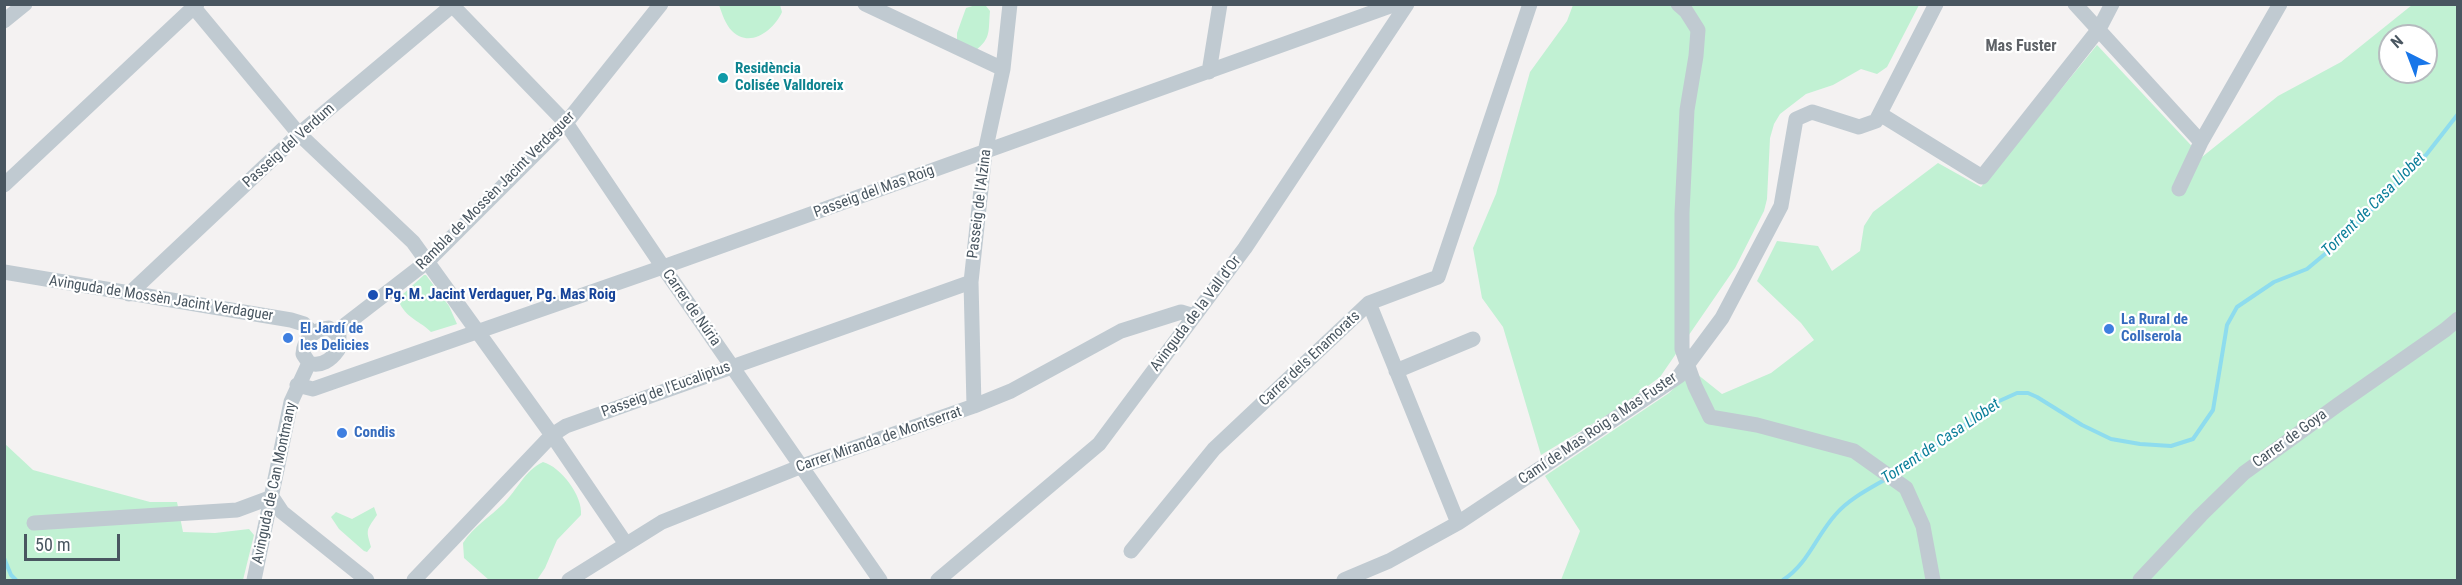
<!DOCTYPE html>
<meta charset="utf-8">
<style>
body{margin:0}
#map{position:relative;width:2462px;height:585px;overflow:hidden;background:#f4f2f2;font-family:"Roboto Condensed",sans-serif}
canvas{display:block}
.frame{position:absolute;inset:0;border:6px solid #495660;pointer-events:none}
.north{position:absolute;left:2378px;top:24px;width:60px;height:60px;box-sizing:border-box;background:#fff;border:2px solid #b6bbbf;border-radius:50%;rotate:318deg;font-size:16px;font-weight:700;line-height:24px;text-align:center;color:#495660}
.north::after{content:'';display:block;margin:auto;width:21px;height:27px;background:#1876e9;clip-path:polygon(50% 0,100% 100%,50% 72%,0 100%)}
.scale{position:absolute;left:24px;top:534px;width:96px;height:27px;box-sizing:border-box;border:3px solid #495660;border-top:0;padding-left:8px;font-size:18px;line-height:21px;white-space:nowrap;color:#495660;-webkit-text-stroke:4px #fff;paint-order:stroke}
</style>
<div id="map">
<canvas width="2462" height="585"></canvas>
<div class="frame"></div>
<div class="north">N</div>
<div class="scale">50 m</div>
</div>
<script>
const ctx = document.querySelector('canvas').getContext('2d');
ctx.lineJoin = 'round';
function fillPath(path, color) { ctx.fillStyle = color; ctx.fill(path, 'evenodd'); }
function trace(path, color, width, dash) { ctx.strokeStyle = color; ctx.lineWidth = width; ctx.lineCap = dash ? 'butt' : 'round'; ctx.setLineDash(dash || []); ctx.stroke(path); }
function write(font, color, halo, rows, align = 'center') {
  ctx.font = font + ' "Roboto Condensed",sans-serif'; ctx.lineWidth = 4.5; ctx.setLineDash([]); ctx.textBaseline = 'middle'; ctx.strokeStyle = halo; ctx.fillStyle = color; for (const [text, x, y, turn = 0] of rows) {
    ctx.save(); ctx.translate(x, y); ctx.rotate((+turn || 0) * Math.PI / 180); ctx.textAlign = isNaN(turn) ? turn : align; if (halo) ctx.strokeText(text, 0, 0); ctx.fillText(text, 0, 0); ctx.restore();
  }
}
const green = new Path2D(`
 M979,4L986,6L990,11C988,30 992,38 975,51L957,41V33L966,8Z
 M719,5H780L782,12C774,30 750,49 732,31C725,24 722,13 719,5Z
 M1573,5H1919L1887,67L1877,74L1861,69L1833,85L1806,94L1780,114L1774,124L1770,138L1767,199L1764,211L1735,268L1660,377L1617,409L1541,455L1503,327L1482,298L1473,248L1496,194L1530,72L1567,21Z
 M2412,5H2457V580H1561L1580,531L1545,476L1669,393L1692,370L1722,394L1771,373L1814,340L1801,323L1757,281L1777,241L1818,246L1832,271L1860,251L1864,226L1873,212L1938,163L1981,187L2097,45L2202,157L2278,96L2341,62ZM2390,36H2426V72H2390Z
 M424,275H426L449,306L457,324L431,332C420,321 408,319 400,304L403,294Z
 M4,443L33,470L150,502H177L183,532L215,533L249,529L254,535L243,580H5Z
 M543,462C561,467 583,496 581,515L557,540L545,568L537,580H489L464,558L463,543C473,527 490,517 504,503C518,489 524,471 543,462Z
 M374,507L377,515C366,531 366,529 371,547L367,552L364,551L339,529L331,517L336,512L352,519Z`);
const stream = new Path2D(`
 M1896,474L1997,402L2017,393H2028L2037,397L2082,425L2111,439L2140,444L2171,446L2193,439L2213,410L2227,325L2237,307L2274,282L2307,269L2337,244L2388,193L2401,177L2426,155L2458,114
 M4,558L11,575L16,580
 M1783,580C1808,564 1816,536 1836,514C1849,499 1869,489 1886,479`);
const minor = new Path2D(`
 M191,4L299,134L413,242L552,435L626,544
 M451,4L566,123L663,267L880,580
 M865,4L1003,69
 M1678,4L1686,11L1698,30L1696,56L1687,110L1682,213V349L1695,386L1710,417L1757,425L1854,451L1906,488L1923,526L1933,580
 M2075,4L2201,142
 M4,21L25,4
 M1209,72L1220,4
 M1880,114L1982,177L2099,29L2112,4
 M4,185L197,4
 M2179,189L2201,142L2280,4
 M4,272L291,320L304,324L313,333
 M129,294L299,134L454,4
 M1369,303L1458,523
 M329,328L339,336L338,350C331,360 321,367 309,363L303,354C304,339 314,329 329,328Z
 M336,332L428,261L566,123L661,4
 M1396,371L1473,339
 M297,385L313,389L663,267L1396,4
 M974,406L971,282L985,152L1003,69L1010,4
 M34,523L237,510L272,497L282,512L367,580
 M1131,551L1214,449L1369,303L1438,277L1530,4
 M254,580L291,402L309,363
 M414,580L552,435L566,426L971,282
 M569,580L662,522L802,466L974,406L1011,391L1121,331L1181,312L1194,316
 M938,580L1099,444L1245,248L1407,4
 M1344,580L1389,561L1458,523L1679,376L1722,318L1781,206L1796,119L1812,112L1859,127L1876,121L1936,4
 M2140,580L2201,515L2244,473L2339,404L2445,330L2458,319`);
const markers = [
 [723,78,6,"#0f9aa8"],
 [373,295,6,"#1a4fb4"],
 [2109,329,6,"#3f7fe0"],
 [288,338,6,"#3f7fe0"],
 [342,433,6,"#3f7fe0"]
];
const cultureNames = [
 ["Residència",735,69],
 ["Colisée Valldoreix",735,86]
];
const streetNames = [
 ["Passeig del Verdum",289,146,-42],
 ["Rambla de Mossèn Jacint Verdaguer",496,191,-45],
 ["Passeig del Mas Roig",874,192,-20],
 ["Passeig de l'Alzina",980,204,-83],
 ["Avinguda de Mossèn Jacint Verdaguer",161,299,9],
 ["Carrer de Núria",691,308,55],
 ["Avinguda de la Vall d'Or",1196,314,-53],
 ["Carrer dels Enamorats",1310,359,-43],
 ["Passeig de l'Eucaliptus",666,390,-20],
 ["Camí de Mas Roig a Mas Fuster",1598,429,-34],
 ["Carrer de Goya",2290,439,-36],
 ["Carrer Miranda de Montserrat",879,440,-19],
 ["Avinguda de Can Montmany",275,483,-78]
];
const transitNames = [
 ["Pg. M. Jacint Verdaguer, Pg. Mas Roig",385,295]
];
const shopNames = [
 ["La Rural de",2121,320],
 ["Collserola",2121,337],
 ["El Jardí de",300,329],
 ["les Delicies",300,346],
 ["Condis",354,433]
];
const neighbourhoodNames = [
 ["Mas Fuster",2021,47]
];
const waterNames = [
 ["Torrent de Casa Llobet",2374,205,-45],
 ["Torrent de Casa Llobet",1941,442,-34]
];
fillPath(green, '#c1f1d3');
trace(stream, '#8edcee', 4);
trace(minor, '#c0cad1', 15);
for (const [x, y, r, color] of markers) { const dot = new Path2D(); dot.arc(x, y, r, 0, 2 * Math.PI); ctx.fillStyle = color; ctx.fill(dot); trace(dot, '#fff', 2); }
write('bold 15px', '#0d838f', '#fff', cultureNames, 'left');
write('15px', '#495660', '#fff', streetNames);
write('bold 15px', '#164399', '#fff', transitNames, 'left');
write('bold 15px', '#366cbe', '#fff', shopNames, 'left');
write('bold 16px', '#5e6267', '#fff', neighbourhoodNames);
write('italic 16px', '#0b7f9a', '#fff', waterNames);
</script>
